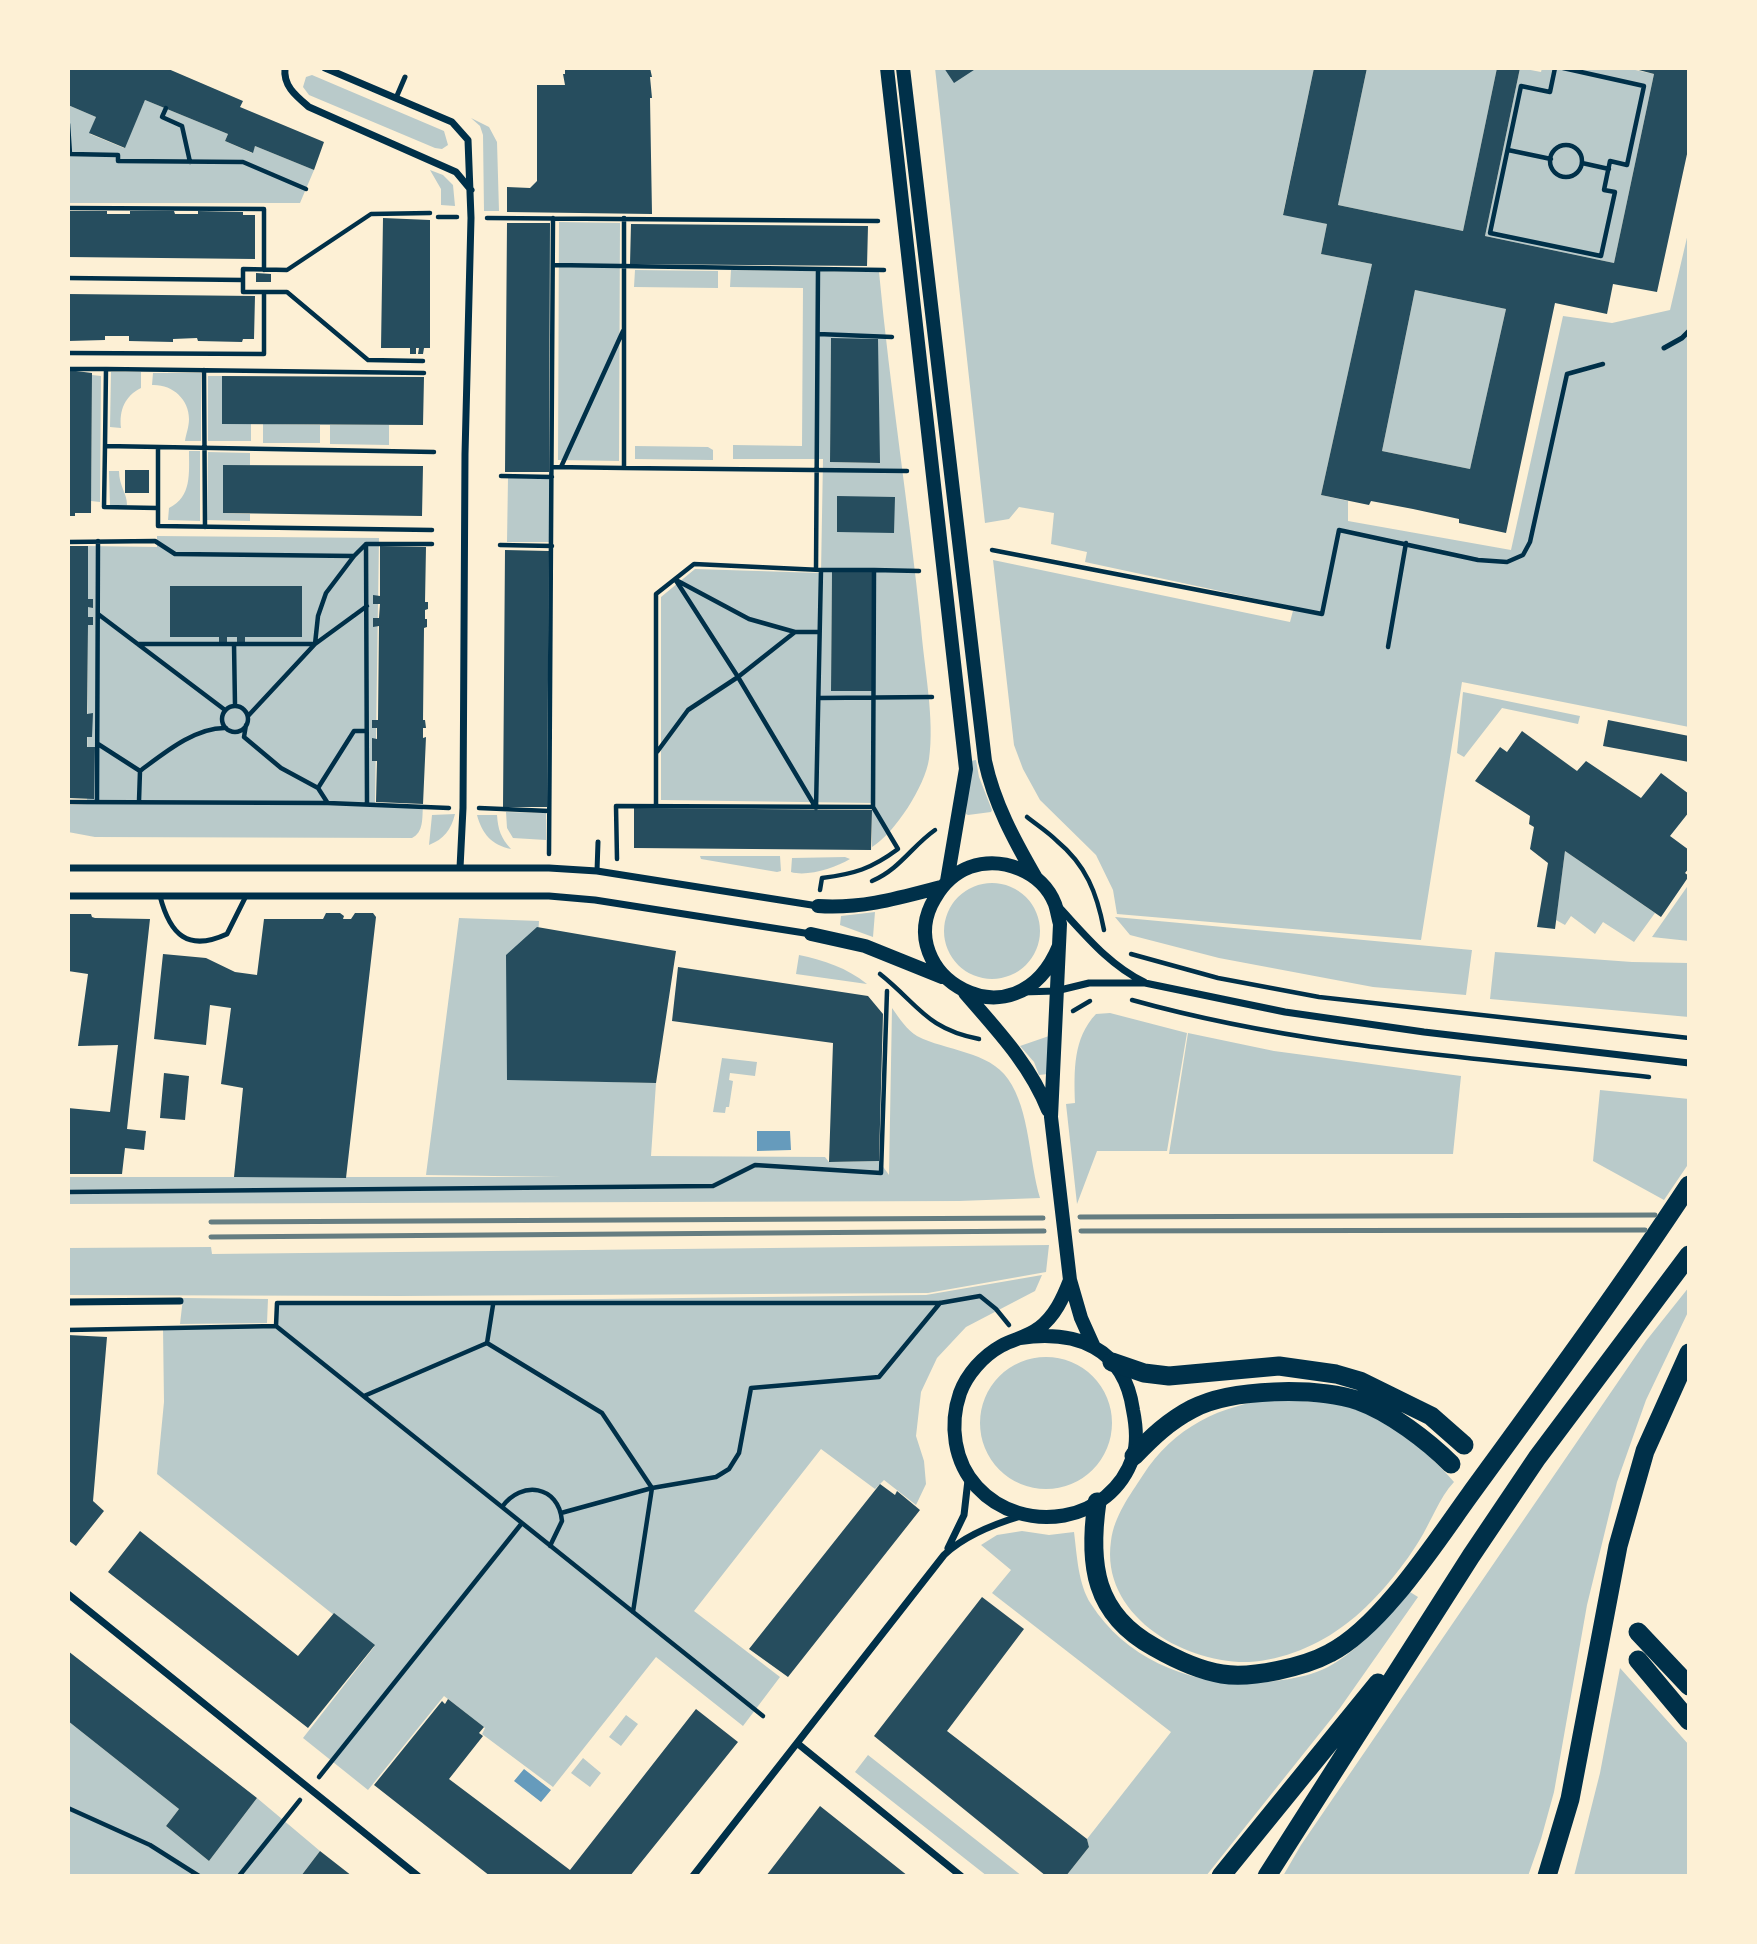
<!DOCTYPE html>
<style>
body{margin:0}
#map{position:relative;width:1757px;height:1944px;overflow:hidden;background:#fdf0d5;font-family:"IBM Plex Sans",sans-serif}
canvas{display:block}
.frame{position:absolute;inset:0;border:70px solid #fdf0d5;pointer-events:none}
</style>
<div id="map">
<canvas width="1757" height="1944"></canvas>
<div class="frame"></div>
</div>
<script>
const ctx = document.querySelector('canvas').getContext('2d');
ctx.lineJoin = 'round';
function fillPath(path, color) { ctx.fillStyle = color; ctx.fill(path, 'evenodd'); }
function trace(path, color, width, dash) { ctx.strokeStyle = color; ctx.lineWidth = width; ctx.lineCap = dash ? 'butt' : 'round'; ctx.setLineDash(dash || []); ctx.stroke(path); }
const green = new Path2D(`
 M935,68H1314L1283,214L1327,224L1321,254L1372,264L1321,495L1348,501V521L1511,550L1563,316L1612,323L1670,310L1689,229V727L1462,682L1421,940L1117,914L1113,890L1096,855L1040,800L1023,769L1014,745L993,560L1290,622L1294,607L1085,562L1087,552L1051,544L1054,513L1019,507L1009,519L985,523Z
 M1367,68H1497L1463,231L1338,205Z
 M1520,68L1541,72L1542,68H1626L1654,74L1614,263L1485,236Z
 M312,75L444,131L448,145L442,149L435,148L309,95L303,87L306,77Z
 M145,100L228,134L225,141L252,153L255,146L314,170L300,203H68V105L96,117L90,134L124,148Z
 M471,118L489,127L497,142L499,211H484L483,135L480,126Z
 M430,170L443,175L453,185L455,206L441,205V189Z
 M559,222L620,223L619,461L558,460Z
 M635,270L718,271V288L634,287Z
 M731,270L879,272C890,390 909,508 921,627C924,667 935,720 929,759C925,786 895,833 872,847V803L661,800V597L695,569L821,573L823,459H733V445L802,446L803,288L730,287ZM831,338L879,463L830,462ZM832,571L871,691L831,690Z
 M1415,290L1506,309L1470,469L1382,451Z
 M111,372H141V388C125,396 119,410 121,428L110,427Z
 M153,373H201V441H185C186,434 189,427 189,419C189,399 172,384 152,385Z
 M92,375L101,376L100,502L91,501Z
 M208,376H222V424H251V441H208Z
 M263,424L320,425V443H263Z
 M330,425H389V445L330,444Z
 M635,446L708,447L713,450V460L635,459Z
 M189,451H200V521L168,520L169,508C192,497 189,473 189,451Z
 M208,452L250,453V465H223V513L250,514V521L207,520Z
 M109,471H119C119,486 127,493 127,505H110Z
 M508,478L550,479L549,542H507Z
 M157,536L379,538L375,804L423,806C422,818 424,832 412,838L95,837L68,832V805L87,804L88,546L157,547ZM171,586H302V637H245V642H237V637H227V642H219V637L171,636Z
 M1463,692L1580,716L1578,724L1502,708L1464,757L1457,753Z
 M976,760L979,777L992,810L991,812L968,815L966,814L970,761Z
 M506,812L546,813V840L513,838L507,828Z
 M455,814C451,830 444,839 429,845L432,815Z
 M477,815H497C498,830 501,838 511,849C492,845 482,834 477,815Z
 M1565,851L1655,913L1634,942L1603,922L1595,934L1571,916L1565,925L1556,920Z
 M700,856H780L781,871L777,872L701,859Z
 M845,857L850,859C835,868 807,877 791,872L792,858Z
 M944 931a48 48 0 1 1 96 0a48 48 0 1 1-96 0Z
 M1689,884V941L1652,937Z
 M875,912L873,937L840,925L841,916Z
 M1115,917L1472,950L1466,995L1373,987L1219,958L1130,935Z
 M459,918L539,921L529,1080L656,1083L651,1156L825,1157L829,1162L879,1161L889,1175L892,1008C899,1018 907,1030 917,1036C946,1051 989,1051 1008,1079C1030,1110 1029,1162 1040,1198L959,1201L68,1204V1177H562L426,1175Z
 M1495,952L1632,962L1689,963V1017L1490,999Z
 M799,955C824,960 847,968 867,984L796,974Z
 M1110,1013L1187,1033L1167,1151H1097L1077,1204L1066,1104L1075,1103C1074,1071 1073,1038 1096,1014Z
 M1188,1033L1274,1051L1461,1076L1453,1154H1169Z
 M1049,1036L1048,1074L1039,1075L1034,1062L1020,1046Z
 M722,1058L757,1062L755,1076L730,1073L729,1080L733,1081L729,1107H726L725,1113L713,1112Z
 M1600,1090L1689,1099V1163L1664,1200L1593,1161Z
 M1049,1245L1046,1272L928,1293L399,1296L68,1295V1248L211,1247L212,1254Z
 M1042,1275L1035,1291L966,1327L937,1358L921,1392L916,1436L924,1461L926,1484L916,1505L884,1480L875,1489L821,1449L694,1611L780,1677L743,1726L656,1657L553,1787L482,1734L485,1728L444,1696L368,1790L303,1738L374,1647L157,1474L164,1402L163,1328L276,1326L277,1303L926,1295Z
 M1689,1287V1310L1646,1400L1617,1482L1587,1605L1554,1792L1541,1839L1528,1876H1283L1301,1845L1646,1341Z
 M183,1298L268,1299L267,1323L180,1324Z
 M980 1423a66 66 0 1 1 132 0a66 66 0 1 1-132 0Z
 M1276,1399C1296,1401 1316,1401 1336,1404C1380,1411 1426,1449 1454,1482C1439,1498 1431,1522 1419,1541C1402,1569 1372,1605 1346,1624C1319,1645 1283,1660 1249,1662C1184,1664 1100,1615 1111,1541C1114,1516 1130,1495 1143,1475C1173,1428 1221,1404 1276,1399Z
 M1022,1531L1049,1535L1074,1532C1077,1555 1078,1584 1091,1604C1132,1668 1210,1692 1282,1680C1298,1678 1314,1674 1328,1667C1361,1649 1385,1619 1410,1592L1418,1597L1340,1708L1206,1876H1066L1089,1847L1087,1839L1171,1732L992,1593L1011,1570L981,1545L997,1535Z
 M1620,1668L1689,1745V1876H1574L1600,1773Z
 M626,1715L638,1724L621,1746L609,1737Z
 M68,1721L179,1809L166,1826L209,1861L257,1798L320,1851L301,1876H68Z
 M868,1755L1022,1876H987L855,1772Z
 M583,1758L601,1773L590,1787L571,1773Z`);
const water = new Path2D(`
 M757,1131H790L791,1150L757,1151Z
 M524,1769L551,1790L541,1802L514,1781Z`);
const building = new Path2D(`
 M68,68H166L243,101L240,107L324,142L314,170L255,146L253,153L225,141L228,134L145,100L125,148L89,133L96,117L68,105Z
 M565,68H650L652,77H650L652,98H650L652,214L507,212V187L530,188L537,181V85H565L563,74H565Z
 M944,68H977L954,83Z
 M1314,68H1367L1338,205L1463,231L1497,68H1520L1485,236L1614,263L1654,74L1631,68H1689V145L1657,292L1613,284L1607,314L1555,303L1506,533L1459,523V519L1413,509L1371,501L1369,505L1321,495L1372,264L1321,254L1327,224L1283,215ZM1415,290L1506,309L1470,469L1382,451Z
 M68,211H107V214H130V211H174L175,214H198V211L243,212V215H255V259L68,257Z
 M383,218L430,220V348H424L423,354H418L419,348H416V354H410V348H381Z
 M507,223H550L549,472H505Z
 M631,224L868,226L867,266L630,264Z
 M256,273L271,274V282H256Z
 M68,294L255,296L254,339H243L242,342L198,341L197,338L173,339V342L129,341V336H105V340L68,341Z
 M831,338L878,339L880,463L830,462Z
 M68,370L92,373L91,513H75V516H68Z
 M222,376L424,377L423,425L222,424Z
 M223,465L423,466L422,516L223,513Z
 M125,470H149V493H125Z
 M837,496L895,497L894,533L837,532Z
 M68,546H88V599H93V608L88,607V617H93V625H88L87,714L93,713L92,737H87V747H95L94,799L68,798Z
 M380,546L426,547L425,602H428V609L425,610V619H427V627L424,628L423,720H425L426,728H423V738L426,737L423,804L376,802L377,761H372V738L377,739V728H372V720H378L379,626L373,627V618H379L380,604H373V595L380,596Z
 M505,550L549,551L547,807H503Z
 M832,571H873L872,691H831Z
 M170,586H302V637H245V642H237V637H227V642H219V637H170Z
 M1608,720L1689,736V762L1603,746Z
 M1522,731L1577,771L1586,761L1641,798L1661,773L1689,794V812L1670,836L1689,850V868L1685,873L1689,876L1661,917L1565,851L1555,929L1537,927L1548,863L1530,849L1534,827L1529,824L1530,816L1475,781L1500,747L1507,752Z
 M634,808L872,810L871,850L634,848Z
 M326,913H340L344,916L343,919H351L355,913H373L376,917L346,1178L234,1177L243,1088L221,1084L231,1008L210,1005L206,1045L154,1039L163,954L206,958L235,972L257,975L264,919H323Z
 M68,914H91L92,917L95,918L150,919L127,1129L146,1131L144,1150L125,1148L122,1174H68V1108L110,1112L118,1045L78,1046L88,974L68,971Z
 M537,927L676,951L656,1083L507,1080L506,955Z
 M678,967L868,996L883,1014L879,1161L829,1162L833,1043L672,1021Z
 M164,1073L189,1076L185,1120L160,1118Z
 M68,1335L107,1337L93,1501L104,1511L76,1546L68,1540Z
 M880,1484L895,1495L897,1491L920,1510L788,1677L749,1649Z
 M140,1531L298,1656L334,1613L375,1645L308,1728L108,1572Z
 M982,1597L1024,1629L947,1731L1087,1839L1089,1847L1066,1876H1046L874,1736Z
 M68,1651L257,1798L209,1861L166,1826L179,1809L68,1721Z
 M448,1699L484,1727L479,1733L483,1736L449,1779L570,1870L696,1709L738,1742L630,1876H490L374,1785L442,1701L445,1704Z
 M820,1806L908,1876H766Z
 M320,1851L352,1876H301Z`);
const path = new Path2D(`
 M1555,68L1550,92L1521,86L1490,233L1601,256L1615,192L1604,190L1610,161L1627,165L1644,86L1563,68
 M166,108L162,117L182,126L190,162
 M68,124L70,154L118,155V161L243,162L306,189
 M1550 161a16 16 0 1 1 32 0a16 16 0 1 1-32 0Z
 M1508,150L1551,159
 M1582,163L1609,169
 M68,208L264,209V270
 M438,217H457
 M487,218L878,221
 M624,218V468L907,471
 M554,265L884,270
 M68,278L243,280
 M818,334L892,337
 M68,353L264,354V292
 M423,361L368,360L287,292H243V269L287,270L371,214L430,213
 M68,369H106L105,446
 M106,369L424,373
 M204,370L205,527
 M158,448V526L432,530
 M552,467L624,468
 M561,467L623,331
 M501,476L552,477
 M157,508L104,507L105,446L434,452
 M68,542L155,541L175,554L354,556
 M366,544L367,804
 M500,545L552,546
 M992,550L1322,614L1339,530L1478,560L1507,562L1523,555L1530,542L1567,374L1603,364
 M816,569L818,269
 M675,579L738,677L816,808
 M676,580L749,619L795,632
 M98,614L225,710
 M138,644H315L367,606
 M234,644L235,705
 M1388,647L1406,543
 M819,698L932,697
 M222 719a13 13 0 1 1 26 0a13 13 0 1 1-26 0Z
 M248,716L315,644L318,616L326,593L354,556L366,544H432
 M246,725L244,737L281,768L318,788L327,802
 M98,744L140,771
 M657,752L688,710L738,677L795,632H819
 M318,788L354,731H366
 M139,801L140,771C163,754 195,727 226,728
 M68,802L328,803L449,808
 M97,802L98,541
 M656,806V594L694,564L821,570
 M873,807L874,570L919,571
 M479,808L549,811
 M816,808L821,570H874
 M1027,817C1037,825 1048,832 1057,841C1086,865 1097,893 1104,930
 M549,854L553,218
 M617,859L616,806L873,807L898,849C871,869 854,874 822,878L820,890
 M872,881C900,869 912,846 935,830
 M1131,954L1218,978L1319,997L1689,1038
 M880,974C918,1004 926,1029 979,1039
 M1132,1000C1300,1047 1476,1058 1649,1077
 M1073,1011L1090,1001
 M68,1192L713,1186L755,1165L881,1173L887,991
 M276,1326L763,1716
 M68,1330L276,1326L277,1303H940L980,1296L996,1309L1009,1325
 M487,1343L493,1305
 M364,1396L487,1343L602,1413L652,1488L633,1612
 M502,1507C521,1480 559,1485 562,1521L550,1546
 M561,1513L652,1488L716,1477L729,1469L739,1453L751,1388L879,1377L940,1303
 M319,1777L522,1523
 M68,1808L150,1845L199,1876
 M239,1876L300,1800`);
const service = new Path2D(`
 M396,98L405,77
 M1664,348L1682,338L1689,331
 M597,871L598,842
 M160,896C170,935 188,952 227,934L246,896`);
const minor = new Path2D(`
 M285,68C283,86 296,96 309,107L456,172L471,190
 M325,68L452,122L468,140L471,218L465,454L463,808L460,868
 M68,868H549L597,871L818,906
 M68,896H549L595,900L811,934
 M1059,907C1085,935 1109,965 1144,982
 M1022,992L1056,991L1089,983H1145L1285,1012L1424,1032L1689,1063
 M68,1302L180,1301
 M948,1548L964,1515L968,1480
 M68,1594L418,1876
 M797,1743L961,1876
 M693,1876L944,1555C965,1535 994,1524 1021,1516`);
const secondary = new Path2D(`
 M887,68L966,769L947,881
 M903,68L985,761C994,803 1014,840 1036,878
 M818,906C862,909 899,898 941,887
 M811,934L865,946L942,977
 M1059,946C1016,1051 889,974 935,898C943,884 954,873 970,867C1002,856 1042,871 1055,904C1057,910 1058,917 1060,924L1051,1117L1070,1280L1081,1318L1094,1347
 M965,993C996,1029 1030,1064 1048,1110
 M1020,1338C1076,1330 1124,1347 1133,1410C1136,1425 1138,1442 1133,1457C1111,1523 1023,1537 977,1487C954,1462 949,1425 960,1393C967,1374 983,1356 1001,1346C1013,1339 1028,1337 1039,1328C1055,1316 1063,1298 1070,1280`);
const motorway = new Path2D(`
 M1112,1362L1144,1373L1169,1376L1279,1366L1336,1374L1360,1381L1431,1416L1464,1445
 M1134,1456C1152,1437 1169,1421 1192,1409C1232,1388 1316,1387 1359,1401C1390,1412 1428,1441 1451,1464
 M1097,1502C1088,1564 1094,1614 1154,1647C1175,1659 1197,1670 1222,1674C1251,1679 1304,1667 1330,1653C1381,1627 1435,1543 1469,1496C1544,1393 1619,1291 1689,1185
 M1638,1632L1689,1686
 M1638,1660L1689,1721
 M1221,1876L1378,1683
 M1267,1876L1471,1556L1537,1458L1689,1255
 M1547,1876L1570,1799L1618,1546L1645,1451L1689,1353`);
const rail = new Path2D(`
 M1080,1217L1655,1215
 M211,1222L1043,1218
 M1081,1231L1645,1230
 M211,1237L1044,1231`);
fillPath(green, '#b9caca');
fillPath(water, '#669bbc');
fillPath(building, '#264d5e');
trace(path, '#003049', 4.5);
trace(service, '#003049', 5);
trace(minor, '#003049', 7);
trace(secondary, '#003049', 14);
trace(motorway, '#003049', 19);
trace(rail, '#657d81', 5);
</script>
